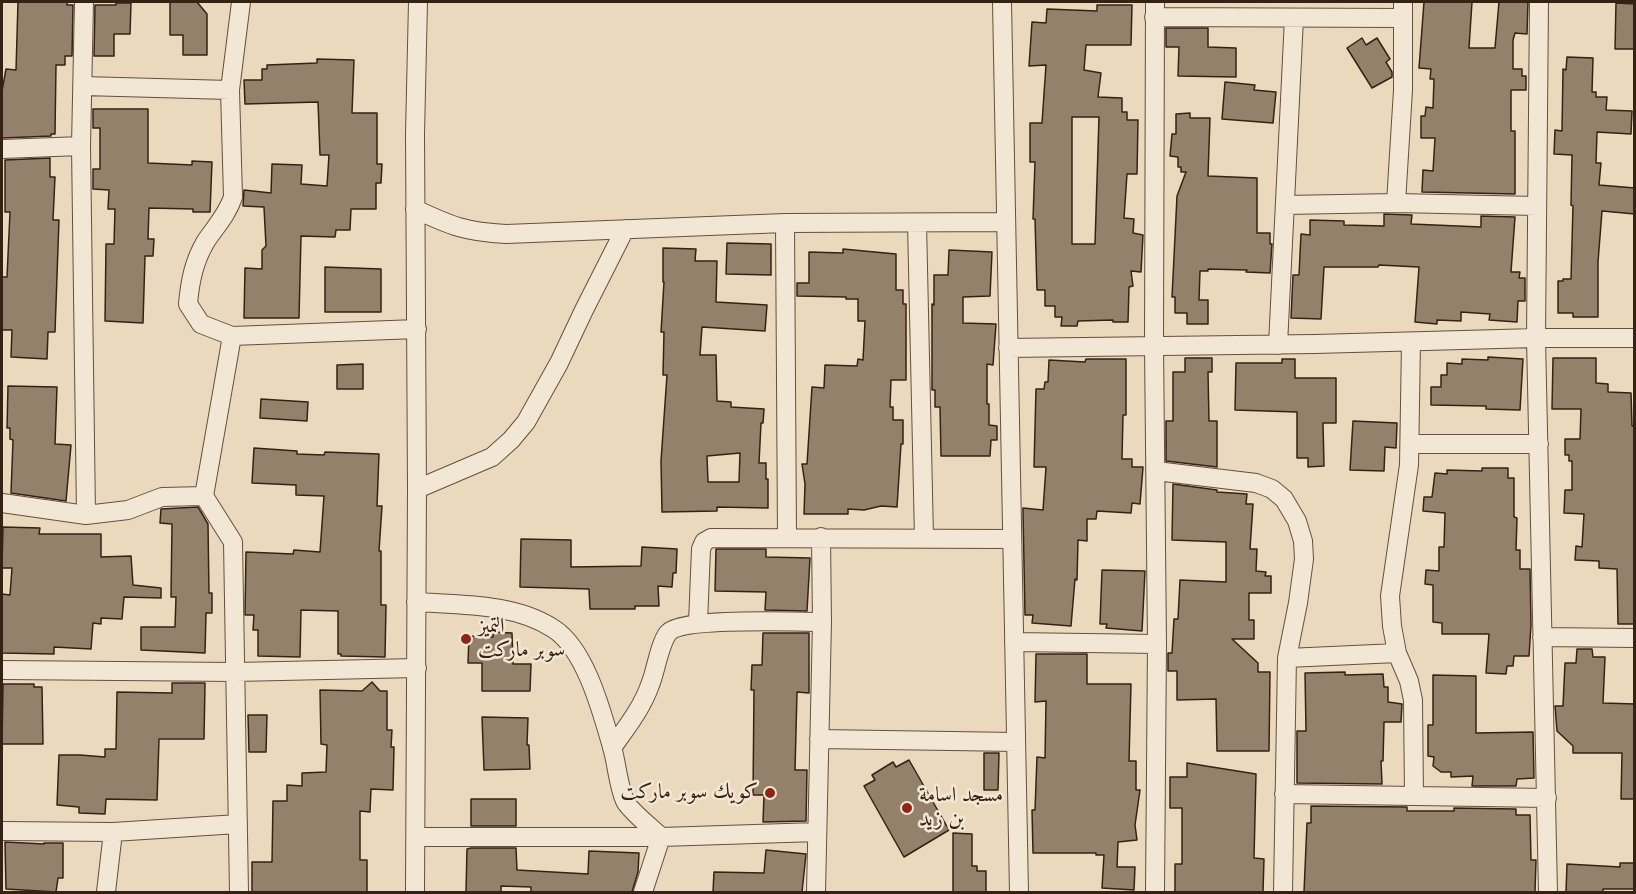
<!DOCTYPE html>
<meta charset="utf-8">
<style>
body{margin:0}
#map{position:relative;width:1636px;height:894px;overflow:hidden;background:#ebd9bd;font-family:Cardo,serif}
canvas{display:block}
.frame{position:absolute;inset:0;border:3px solid #362214;pointer-events:none}
</style>
<div id="map">
<canvas width="1636" height="894"></canvas>
<div class="frame"></div>
</div>
<script>
const ctx = document.querySelector('canvas').getContext('2d');
ctx.lineJoin = 'round';
function fillPath(path, color) { ctx.fillStyle = color; ctx.fill(path, 'evenodd'); }
function trace(path, color, width, dash) { ctx.strokeStyle = color; ctx.lineWidth = width; ctx.lineCap = dash ? 'butt' : 'round'; ctx.setLineDash(dash || []); ctx.stroke(path); }
function write(font, color, halo, rows, align = 'center') {
  ctx.font = font + ' Cardo,Amiri,serif'; ctx.lineWidth = 5; ctx.setLineDash([]); ctx.textBaseline = 'middle'; ctx.strokeStyle = halo; ctx.fillStyle = color; for (const [text, x, y, turn = 0] of rows) {
    ctx.save(); ctx.translate(x, y); ctx.rotate((+turn || 0) * Math.PI / 180); ctx.textAlign = isNaN(turn) ? turn : align; if (halo) ctx.strokeText(text, 0, 0); ctx.fillText(text, 0, 0); ctx.restore();
  }
}
const building = new Path2D(`
 M18,2H67V5H73L72,56H65V65H56L55,134H51V136L2,138V91L6,69L16,70Z
 M170,2H197L207,14V55H183V35H170Z
 M1424,2H1472L1469,48H1495L1499,2H1528L1527,34L1515,33L1513,40V69H1522V76H1526V90H1511V131H1515V194L1422,192L1423,170L1433,171L1435,138H1421V116H1425L1426,107L1433,108L1434,79H1430L1431,69L1419,68Z
 M116,3H131L130,34H114V56H94L95,5H116Z
 M1616,3L1635,4V49H1615Z
 M1097,5H1132L1131,45H1086L1084,70L1101,73L1098,97L1122,98V112H1127V120H1138L1137,174H1127L1124,218L1134,219L1133,233L1143,235L1141,272L1131,271L1133,286L1129,287L1128,322H1113V320L1078,321L1077,326H1061L1062,317H1055V306H1045V290H1037L1035,219H1033L1035,162H1030V123H1042L1046,65L1029,66L1032,22L1046,23L1047,9L1097,11ZM1072,117H1099L1095,244H1072Z
 M1166,28H1208V47L1236,48V77L1178,76L1179,47H1166Z
 M1362,38L1366,45L1377,38L1390,59L1386,62L1392,72V77L1372,88L1347,48Z
 M1567,57L1593,58L1592,92H1596V97H1607L1606,110L1632,111L1631,134L1597,132L1596,163H1601L1599,185L1635,188V214L1602,211L1598,262V317H1573V313H1558V281H1563V279H1571L1573,206L1571,205L1572,155L1554,154L1555,130L1562,131L1563,69L1566,70Z
 M317,59L354,60L352,113H377V164H382L381,183H376V209H351L350,230H336L335,237L301,236L299,318H244L245,268L262,269V250L266,246L264,207L243,206L244,190L271,193L272,164L302,165L301,184L327,186L329,155H320L318,102L245,104L244,80H262V69H267V65L317,63Z
 M1225,82L1255,85L1254,90L1276,92L1273,123L1222,119Z
 M93,109H148V163L192,165V161L212,162L210,212H193V209L149,208L148,239H154L153,256H145L143,323L105,321L106,244H114L115,209H108L109,190L93,189V169H100V128H93Z
 M1190,113V118H1210L1208,176L1257,178V233H1270V244H1272L1270,273L1246,272L1247,270L1208,269V271H1200L1199,300H1208V324H1187V313H1175V297H1172L1177,196L1186,172H1181V167H1178V157L1170,156L1172,134H1176V114Z
 M50,158V177H55L53,220H59L55,332H48L47,359L11,357L12,330H2V277H7L10,212H5V160Z
 M1384,214L1412,215L1411,224L1481,227V216L1515,217L1511,272H1520L1519,278H1525V301H1518L1517,322L1489,320L1490,314L1461,312V321L1437,320V324L1415,322L1419,267L1379,265L1378,267H1324L1321,319L1291,318L1293,275H1299L1301,234L1310,235V220L1344,221V225L1384,226Z
 M727,243L771,244V275L726,274Z
 M663,248L696,249L695,261H717L716,302L767,305L765,331L702,327L700,355H716L717,401L731,402V407L764,409L763,423H761L759,463H766V479H768V508L717,507V511L662,512L661,461L667,375H663L664,332H661L664,282H663ZM740,453L739,482H708L707,456Z
 M843,249L896,254V290H903V304H906V380H891L890,407H893V420H903V444H901L897,507L881,506L864,510L848,509V514H804L805,484L802,464H807L812,387L824,388L825,365L857,366L858,359L863,360L865,321H858V299H846V297L797,296V283H809V252L843,253Z
 M949,250L992,252L990,296L963,297V323L996,324L993,365L987,364V404H989V425L997,426V440H991L990,456H941L940,407H935V390H932V304L934,305V275H948Z
 M325,267L381,269V312H325Z
 M1488,357L1523,359L1520,410L1486,409V406L1431,405V387H1441V375H1447V363L1462,364V359L1488,360Z
 M1185,358H1212V372H1208L1209,421H1217V467L1166,461V421H1173V372H1185Z
 M1553,358H1596V383L1608,384V392L1631,393L1632,426H1635V624H1618L1617,569L1599,568V561L1575,560L1576,546L1582,547L1584,514L1564,513L1565,490H1572V461H1569V455H1565V439H1580L1581,409H1552Z
 M1086,359H1126V415H1123L1122,459H1132V467H1143L1140,504L1132,503L1131,513L1097,511L1096,519H1087V541L1078,540L1077,580L1075,579L1071,626L1032,623L1033,615H1025L1023,512V508L1043,510L1046,467H1034L1036,389H1044L1045,382H1048L1049,360L1085,362Z
 M1282,359H1295V378H1336V423H1323L1324,466L1308,467V458H1297V412L1235,410L1236,363H1282Z
 M363,364V389H337V365Z
 M8,386L57,387L55,444L71,445L66,501L11,493L13,440L10,439V428H7Z
 M261,399L308,402L307,421L260,418Z
 M1353,421L1397,423L1396,448L1385,447L1384,471L1350,470Z
 M254,448L297,451V454L324,455L325,452L379,454L377,506H382L379,551H381V605H386L385,657L341,656V654H338V611L301,610L300,657L258,656V630H253L254,615H245L246,552L293,554L294,550L320,552L324,496L296,495V485L252,483Z
 M1482,468H1508V478H1514V517L1517,518L1516,550H1520V569H1530L1531,625L1529,656H1514L1513,666H1507L1506,674L1486,673L1489,634H1442V623L1433,622V585L1425,584L1426,570L1439,571V547H1444L1445,513L1423,511L1424,497H1432L1435,473L1447,474V470L1482,471Z
 M1173,484L1217,490V492L1247,494L1246,504H1253L1250,549H1257L1256,571L1266,572L1265,576H1271V593H1249V620H1254V639H1232L1258,663V672H1270L1269,751H1217L1216,699L1177,700V671H1168V653H1172L1174,619H1178L1180,580L1226,582V542L1172,540Z
 M198,507L208,524L209,593H212V613H206L205,653L141,650V627H175L176,597H171L172,524L160,523L161,509Z
 M3,527L40,528L39,534H101V557L131,556L133,585L161,588V598L124,597L122,619L101,618V624L93,623L91,649L54,647V654L2,653V594L10,595L12,568H2Z
 M521,539L571,540V567L641,566L642,547L677,549L676,573H673L672,587L658,586L659,606H635V609H590L589,589L520,587Z
 M716,549H766V557L810,558L807,611L765,610L766,592L715,591Z
 M1102,570L1145,571L1142,631L1106,628L1107,624H1100Z
 M493,632L512,633L513,664H531L530,691H482V663H468L469,636L493,637Z
 M763,633H809V693L797,692L795,770H807L806,821L763,822L764,795H753L754,690H751L752,665H762Z
 M1577,649H1592L1593,657H1605L1603,703L1635,704V799H1621L1622,753H1573V746L1557,731L1555,706H1563L1565,663H1576Z
 M1036,654H1087V684H1131L1129,761H1136V790H1140L1135,825L1137,840L1118,842L1117,867H1135L1134,890L1102,888L1104,855H1096V853H1033L1032,810H1035L1037,757L1045,758L1046,701L1035,702Z
 M1345,672V675L1383,674L1384,687H1388V702L1402,704L1401,722H1384L1383,761H1381L1382,784L1297,783V731H1306L1305,673Z
 M1433,675L1476,676V733L1533,732L1534,778L1517,779L1516,786H1472L1473,776L1451,777V772H1441L1433,766L1434,757L1428,756V725H1433Z
 M372,682L380,691H387V730H392L391,747H394L393,790L371,789L370,812L360,811V860H367V892H252V862H272L273,801H287V785L302,786V773L326,772L327,745L321,744L320,690L362,691Z
 M172,683H205L204,739H159L157,800L106,799L105,814L79,813V807L57,805L59,755H80L105,757V749H116L117,692L172,693Z
 M3,684H34V687H42L43,744H2Z
 M248,715H267L266,752H249Z
 M482,717L528,718L527,745H529L530,769L484,770Z
 M984,753H999L998,790H984Z
 M909,760L949,830L904,857L864,786L875,780L872,775L893,762L896,767Z
 M1187,763L1256,774L1254,858L1264,859L1263,892H1175V864H1182V808H1170V777H1187Z
 M471,799H516V826H471Z
 M1311,806L1407,807V811H1454V808L1516,809V815H1530L1531,860H1536L1535,892H1304L1307,823H1311Z
 M953,833L972,834V866H977V871H986V892H953Z
 M5,842L44,844V843H63V878H58L56,892L6,889Z
 M471,848H516L517,870L588,874L589,851L639,853L638,872L632,892H531V887L501,886V892H466L467,849Z
 M766,850L806,854L802,892H713L714,872L764,873Z
 M1620,863H1635V889H1603V892H1566L1567,864L1620,867Z`);
const minor = new Path2D(`
 M84,2L81,146L86,515
 M1002,2L1019,892
 M1539,2L1536,338L1548,892
 M1154,17L1403,18
 M83,86L230,90
 M2,149L81,146
 M1396,203L1403,90V2
 M1285,205L1396,203L1537,206
 M415,209C451,226 466,232 506,234L785,223L1006,222
 M785,223L787,537
 M917,223L924,538
 M232,336L417,329
 M1411,342L1409,465L1390,596L1392,626L1397,653L1409,681L1413,700L1414,795
 M1278,345L1294,18
 M1008,348L1315,344L1536,338H1634
 M1410,444H1539
 M1156,471L1256,483L1272,489L1284,499L1297,521L1303,541L1304,559L1298,603L1287,658L1283,892
 M417,489L492,457L511,440L526,422L559,363L584,310L625,229
 M2,503L86,515L128,510L162,497L204,496
 M416,602C461,605 515,603 554,629C586,650 602,713 612,747C617,764 618,785 625,801C629,810 653,829 661,837L643,892
 M698,623L701,549L704,542L711,538L1012,539
 M1542,637L1634,638
 M1014,642L1157,644
 M1287,658L1397,653
 M2,670L236,672L417,668
 M819,739L1016,742
 M612,748C626,728 642,708 650,685C656,671 659,645 668,633C682,617 796,622 822,622
 M1284,794L1547,798
 M2,831L113,832L238,824
 M416,837H661L817,832
 M106,892L113,832
 M239,892L233,542L204,496L232,336L201,324L188,304C190,281 194,261 206,241C216,226 227,215 233,197L230,90L241,2
 M415,892L417,489L415,134L418,2
 M816,892L822,622L821,537
 M1155,892L1157,644L1154,345L1155,2`);
const markers = [
 [466,639,6,"#8f2418"],
 [770,793,6,"#8f2418"],
 [907,808,6,"#8f2418"]
];
const poiNames = [
 ["التميز",478,627],
 ["سوبر ماركت",478,651],
 ["كويك سوبر ماركت",758,793,"right"],
 ["مسجد اسامة",919,796],
 ["بن زيد",919,820]
];
fillPath(building, '#94816c');
trace(building, '#362214', 1.5);
trace(minor, '#63503e', 20);
trace(minor, '#f2e6d4', 18);
for (const [x, y, r, color] of markers) { const dot = new Path2D(); dot.arc(x, y, r, 0, 2 * Math.PI); ctx.fillStyle = color; ctx.fill(dot); trace(dot, '#f2e6d4', 2); }
write('21px', '#362214', '#f2e6d4', poiNames, 'left');
</script>
